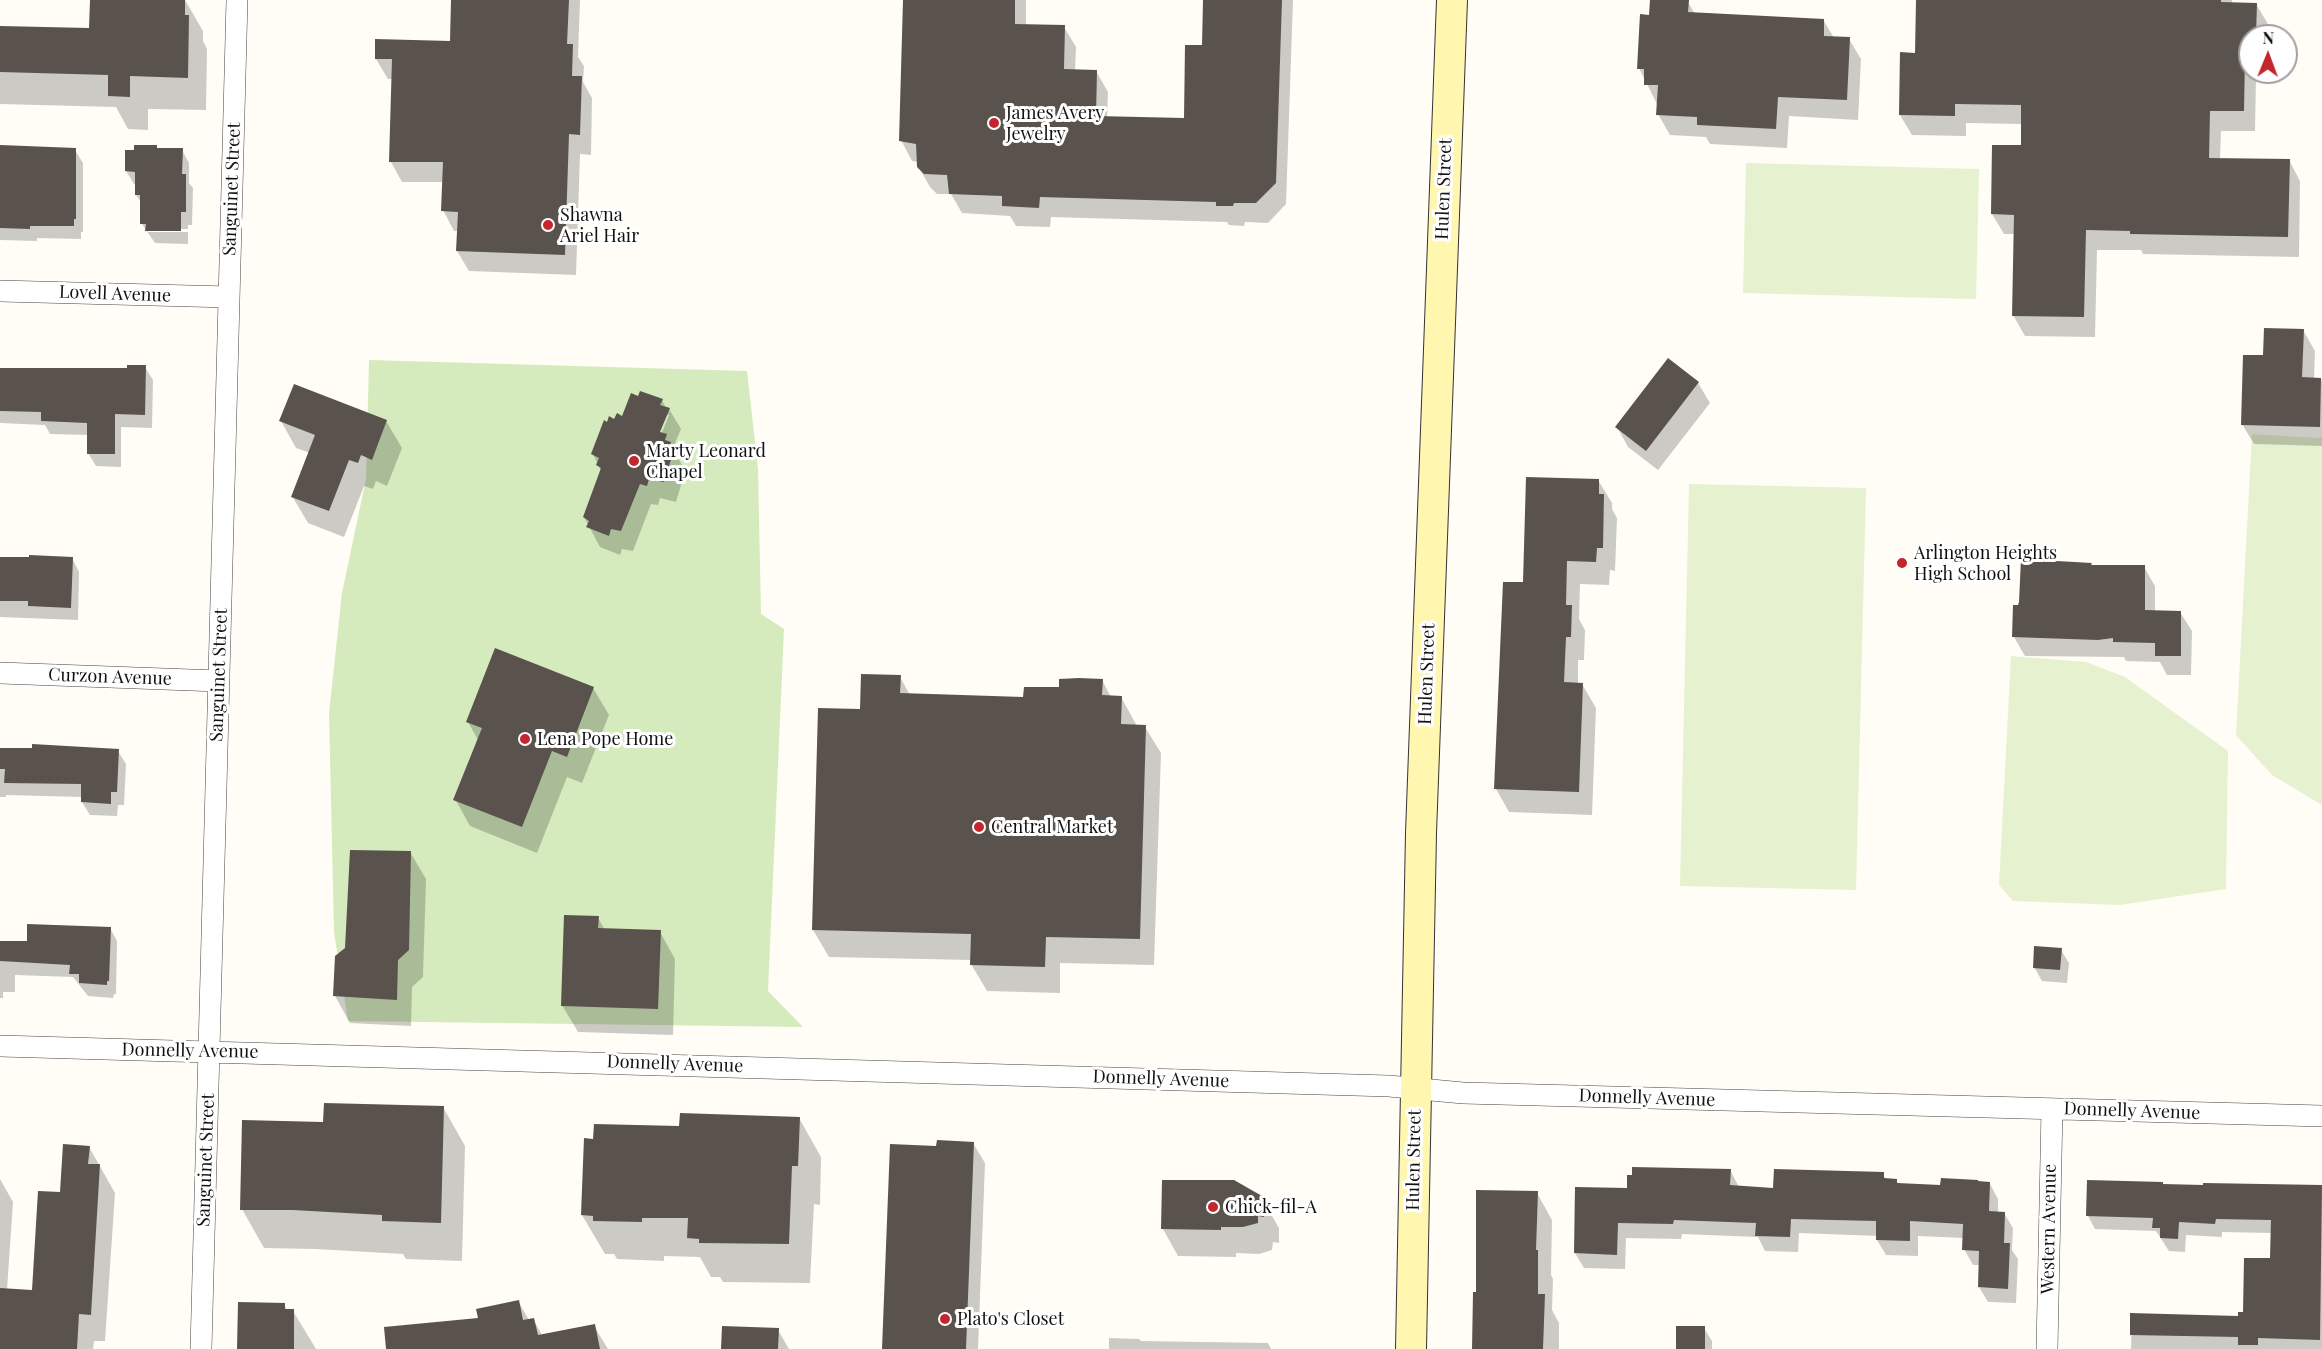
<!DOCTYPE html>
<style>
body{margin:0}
#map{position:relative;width:2322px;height:1349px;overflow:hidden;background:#fffdf5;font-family:"Playfair Display",serif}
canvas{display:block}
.north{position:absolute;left:2238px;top:24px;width:60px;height:60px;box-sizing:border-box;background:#fff;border:2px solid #a0a0a0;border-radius:50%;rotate:1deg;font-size:16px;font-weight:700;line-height:24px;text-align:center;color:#111}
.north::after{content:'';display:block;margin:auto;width:21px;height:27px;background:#c4262e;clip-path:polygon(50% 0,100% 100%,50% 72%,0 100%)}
</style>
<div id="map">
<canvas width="2322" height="1349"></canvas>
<div class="north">N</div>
</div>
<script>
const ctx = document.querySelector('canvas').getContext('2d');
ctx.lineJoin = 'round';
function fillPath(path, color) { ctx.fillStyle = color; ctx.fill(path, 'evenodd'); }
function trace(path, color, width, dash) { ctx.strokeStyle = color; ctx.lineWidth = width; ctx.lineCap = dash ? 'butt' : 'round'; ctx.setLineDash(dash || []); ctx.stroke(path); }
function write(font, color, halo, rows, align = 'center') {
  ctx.font = font + ' "Playfair Display",serif'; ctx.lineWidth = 6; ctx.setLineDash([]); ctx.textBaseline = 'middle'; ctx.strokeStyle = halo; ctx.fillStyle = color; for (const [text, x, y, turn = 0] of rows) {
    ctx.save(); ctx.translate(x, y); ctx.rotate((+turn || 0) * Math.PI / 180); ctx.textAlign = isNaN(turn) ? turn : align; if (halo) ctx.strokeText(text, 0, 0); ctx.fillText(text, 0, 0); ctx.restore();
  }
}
const green = new Path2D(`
 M369,360L747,371L758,469L761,614L784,629L768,991L803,1027L348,1021L334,932L329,713L342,593L366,479Z`);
const pitch = new Path2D(`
 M1746,163L1979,169L1976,299L1743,293Z
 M2252,434L2317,438L2322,437V805L2272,775L2236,735Z
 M1689,484L1866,488L1856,890L1680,886Z
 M2011,656L2086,662L2125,677L2228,751L2226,889L2120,905L2013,901L1999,885Z`);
const shadow = new Path2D(`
 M91,0H185L203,31V41L207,49L206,110L148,109V130L128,129L116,107L0,104V27L90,30Z
 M452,0H580L578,57L584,66L583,82L592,98L591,155L580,154L576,275L469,271L457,251L458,231H454L443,210L444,182H402L391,162L393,79H388L376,59L452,42Z
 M905,0H1026V26L1064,27L1076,47L1075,71H1096L1108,92L1107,118L1185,119L1203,47L1205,0H1293L1286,204L1268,223L1245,222L1244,226L1229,225L1227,222L1051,217L1050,227L1016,226L1010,216L962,213L951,194H937L930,187L918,166V162L912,161L901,140Z
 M1651,0L1688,2L1695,14L1824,21L1834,38L1849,39L1861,59L1858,120L1789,116L1787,148L1710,144L1706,137L1670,135L1658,114L1657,104L1639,68L1651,16Z
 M1917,0H2232V4H2256L2268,24V36H2250V72H2267V78L2256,77L2255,131H2221L2220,159L2289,160L2300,181L2299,257L2143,254L2141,250H2097L2095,337L2025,336L2013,315L2015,234H2004L1992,214L2022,147L2023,124L1966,123V136L1912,135L1900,115L1916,54Z
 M0,147L75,150L83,163V232H81V239L37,238V241L0,240Z
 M158,150H182L189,163V183L193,188L192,225H188V229H148V232H188V244L155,243L142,224V204L136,195L137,184H134L126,171Z
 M2303,330L2315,351L2314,379H2321L2322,382V446L2254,444L2242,424L2265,357Z
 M1668,361L1698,383L1710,403L1658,470L1628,447L1617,427Z
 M145,367L153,380L152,428L121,427V467L96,466L88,453L89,435L50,434L45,425L0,423V369H128Z
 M639,398L662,400L666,408L669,409L681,429L673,448L685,471L676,502L660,498L658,505L651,504L633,551L622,549L620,555L600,547L584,517L601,471L593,454L608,424L623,418ZM665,415H669L659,440L656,439Z
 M281,421H386L402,448L387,486L376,481L373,489L364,486L344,537L308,523L292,496L310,453L296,448Z
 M1598,480L1612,503V509L1617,518L1615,571L1610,570L1609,585L1580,584L1579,619L1585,630L1584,660H1578V684H1582L1596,708L1592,815L1509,812L1496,789L1525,584Z
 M0,558H72L79,572L78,620L0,617Z
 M2091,564L2092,566L2144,567L2155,586V612H2180L2192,631L2191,675H2167L2160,662L2126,661L2124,657L2025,656L2014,637L2019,607Z
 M900,677L910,695L1025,698L1102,680L1111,697H1121L1137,726L1145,727L1161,753L1154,965L1060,963V993L987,991L971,964L972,960L829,957L813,930L861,711Z
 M593,688L609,715L582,783L567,777L537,853L470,826L455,799L478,740L468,722Z
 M0,749L118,751L126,764L124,805H118L117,816L90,815L82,802V797L6,795V797H0V803Z
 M410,852L426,879L423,977L412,987L411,1026L350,1023L335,996L347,949Z
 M598,918L605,930L660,932L675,959L673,1035L578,1032L562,1005Z
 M110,928L117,941L116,994H114L113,998L88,996L73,977L15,975V992H3V998H0V942L28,943Z
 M2061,950L2069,963L2067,983L2042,981L2034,967Z
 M443,1107L465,1146L462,1261L406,1259L403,1254L316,1249L264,1248L242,1209L325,1124Z
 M799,1118L821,1157L820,1205L814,1204L810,1283L723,1282L720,1277H711L700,1257L664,1256V1261L617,1259L614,1254H605L582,1215L594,1140L681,1128Z
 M973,1143L985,1163L978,1349H884L938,1147Z
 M89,1147L115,1193L105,1341H94L93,1349H0V1179L13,1202L7,1290L34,1291L61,1194Z
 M1730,1170L1739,1187L1775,1189L1883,1174L1886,1180H1896L1899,1185L1942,1186L1990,1184L1998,1199V1213H2004L2013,1228L2012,1250L2018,1259L2016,1303L1988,1302L1979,1287L1980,1265H1973L1964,1249V1238L1918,1236V1256L1886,1255L1877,1240L1878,1236L1799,1233L1798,1252L1765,1251L1758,1237L1682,1234L1681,1239L1626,1238L1625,1269L1584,1268L1575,1253L1628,1190Z
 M2205,1184L2322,1186V1349H2131L2132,1314L2239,1317L2244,1314L2272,1260V1233L2222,1232V1237L2186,1235L2185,1252L2169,1251L2156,1231L2095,1229L2088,1216L2163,1186L2205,1187Z
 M1537,1193L1552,1220L1551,1275L1553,1279L1552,1310L1559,1323V1349H1473L1477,1294Z
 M1261,1197L1279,1228V1243L1273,1242L1272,1250L1259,1254L1236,1253V1257L1178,1256L1163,1229Z
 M518,1301L529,1320L533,1319L546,1342L594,1326L608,1349H388L480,1320Z
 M284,1305L288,1311H293L316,1349H238Z
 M1704,1328L1712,1341V1349H1678Z
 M778,1330L789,1349H722Z
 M1109,1338L1139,1339L1141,1341L1268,1343L1271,1349H1109Z`);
const building = new Path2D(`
 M90,0H185V15H189L188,78L130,76V97L108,96V75L0,72V26L89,28Z
 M451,0H569L567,44H573L572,76H582L580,135L569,134L565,255L456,251L458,212L441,211L443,162H389L392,59H375V39L450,41Z
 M903,0H1015V24L1065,25L1064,69L1097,70L1096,116L1184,118L1185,45H1202L1203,0H1282L1276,183L1256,203H1234L1233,206H1216V202L1040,197L1039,208L1002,206V196L949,194L947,175L924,174L917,167L916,144L899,141Z
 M1650,0H1689L1688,12L1824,19V36L1850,37L1847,100L1778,97L1776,129L1697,125V117L1656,115L1658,85H1644V69H1637L1640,14L1649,15Z
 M1916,0H2221V2L2257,3L2256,36H2250V58H2245L2244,111H2210L2209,158L2290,159L2288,237L2130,234V231L2086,230L2084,317L2012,316L2014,215L1991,214L1992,145H2021V105L1955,104V116L1899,115L1900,52L1915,53Z
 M0,145L76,148V219H74V226H30V229L0,228Z
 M134,145H157V148H183L182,174H186V212H181V231H145L146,224H140V195H135V172L125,171V150H134Z
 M2264,328L2304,329L2302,377L2321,378L2320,427L2241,425L2243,355H2263Z
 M1668,358L1699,382L1646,451L1615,427Z
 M127,365H146L145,415L115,414V454H87V423L41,421V412L0,411V368H127Z
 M294,384L387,420L372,460L361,455L358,463L349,460L329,511L291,497L315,435L279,421Z
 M640,391L663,399L660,405L670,408L660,432L667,434L665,440L671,442L669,449L674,450L664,482L649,479L647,486L640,484L621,531L611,529L609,536L586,527L589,521L583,517L601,468L596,465L599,458L591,454L604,420L607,422L609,416L614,419L617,413L622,416L631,393L638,396Z
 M1526,477L1599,479V494H1604L1603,548H1597L1596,562L1567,561L1566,605H1572L1571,637H1566L1564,682L1583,683L1579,792L1494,789L1503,582H1523Z
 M29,555L73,557L71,608L28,606V601H0V557H29Z
 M2021,559L2092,563L2091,565H2145V610L2181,611V656H2155V643L2113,642V638L2098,640L2012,637L2013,605H2018L2019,602Z
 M495,648L594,687L567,757L552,751L522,827L453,800L482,728L466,722Z
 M861,674L901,675L900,693L1023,697L1024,687H1059V679L1079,678L1103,679L1102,695L1122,696L1121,724L1146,725L1140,939L1046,937L1045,967L970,965L971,934L812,930L818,708L860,709Z
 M32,744L119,749L117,792H111V804L81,802V784L4,783L5,769H0V748H32Z
 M350,850L411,851L409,950L398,960L397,1000L333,996L335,956L345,948Z
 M564,915L599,916L598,928L661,930L658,1009L561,1006Z
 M27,924L111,927L109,981H107V985L79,983V974H69L70,965L0,961V941H27Z
 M2034,946L2062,948L2060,970L2033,968Z
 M324,1103L444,1106L441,1223L382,1221V1215L293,1210H240L242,1120L323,1122Z
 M680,1113L800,1117L798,1166H792L789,1244L699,1243V1239L687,1238L688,1218H642V1222L593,1221V1216L581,1215L584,1138L593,1139L594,1124L679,1126Z
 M937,1140L974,1142L966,1349H882L890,1144L936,1146Z
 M63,1144L90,1146L88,1164H100L91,1315L79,1314L77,1349H0V1288L32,1290L38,1191L60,1192Z
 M1632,1167L1731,1169L1730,1185L1773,1188L1774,1169L1884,1172V1178L1897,1179V1183L1940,1185L1941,1178L1978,1180V1181L1990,1182L1989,1211L2005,1212L2004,1243H2010L2008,1289L1978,1287L1979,1251L1962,1250L1963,1224L1910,1221V1241L1876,1240V1221L1791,1219L1790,1237L1755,1236L1756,1223L1674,1220L1673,1224L1618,1223L1617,1255L1574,1253L1575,1187L1627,1188V1175H1632Z
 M1162,1180H1234L1262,1196L1265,1200L1264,1217L1258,1216V1223L1243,1227H1221V1230L1161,1229Z
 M2087,1180L2163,1182V1184L2203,1185V1183L2322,1185L2320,1340L2258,1338V1345H2238V1337L2130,1335V1313L2238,1316V1312H2243L2244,1258H2270L2271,1220L2216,1219L2215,1224L2179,1222L2178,1239L2160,1238V1228H2152L2153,1218L2086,1216Z
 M1476,1190L1538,1191L1536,1250H1538V1294H1545L1543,1349H1472L1473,1292H1476Z
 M519,1300L523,1320L534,1318L538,1335L595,1324L600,1349H386L384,1327L478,1318L476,1309Z
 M238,1302L285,1303V1309H294V1349H237Z
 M722,1326L779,1328L778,1349H721Z
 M1676,1326H1705V1349H1676Z`);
const minor = new Path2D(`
 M0,291L229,297
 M0,673L219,681
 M0,1046L1389,1086L1463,1093L2322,1116
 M201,1349L237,0
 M2047,1349L2052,1109`);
const secondary = new Path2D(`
 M1411,1349L1421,833L1452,0`);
const markers = [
 [994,123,6,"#c4262e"],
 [548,225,6,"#c4262e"],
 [634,461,6,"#c4262e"],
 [1902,563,6,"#c4262e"],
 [525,739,6,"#c4262e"],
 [979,827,6,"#c4262e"],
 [1213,1207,6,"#c4262e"],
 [945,1319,6,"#c4262e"]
];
const poiNames = [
 ["James Avery",1006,113],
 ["Jewelry",1006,134],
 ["Shawna",560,215],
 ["Ariel Hair",560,236],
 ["Marty Leonard",646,451],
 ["Chapel",646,472],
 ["Arlington Heights",1914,553],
 ["High School",1914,574],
 ["Lena Pope Home",537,739],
 ["Central Market",991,827],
 ["Chick-fil-A",1225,1207],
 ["Plato's Closet",957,1319]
];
const streetNames = [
 ["Sanguinet Street",232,189,-88],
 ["Hulen Street",1444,189,-88],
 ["Lovell Avenue",115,294,2],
 ["Hulen Street",1427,674,-88],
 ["Sanguinet Street",219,675,-88],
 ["Curzon Avenue",110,677,2],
 ["Donnelly Avenue",190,1051,1],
 ["Donnelly Avenue",675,1064,2],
 ["Donnelly Avenue",1161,1079,2],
 ["Donnelly Avenue",1647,1098,2],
 ["Donnelly Avenue",2132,1111,2],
 ["Sanguinet Street",206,1160,-88],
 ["Hulen Street",1414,1160,-89],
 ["Western Avenue",2049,1229,-89]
];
fillPath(green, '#d5ebbd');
fillPath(pitch, '#e6f2cf');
fillPath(shadow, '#0003');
fillPath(building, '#5a524d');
trace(minor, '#444', 22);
trace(secondary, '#333', 32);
trace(minor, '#fff', 21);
trace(secondary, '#fff6b0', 30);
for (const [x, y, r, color] of markers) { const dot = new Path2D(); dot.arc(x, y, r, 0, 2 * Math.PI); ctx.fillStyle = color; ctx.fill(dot); trace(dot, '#fff', 2); }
write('18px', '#111', '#fff', poiNames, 'left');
write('18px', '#111', '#fff', streetNames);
</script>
